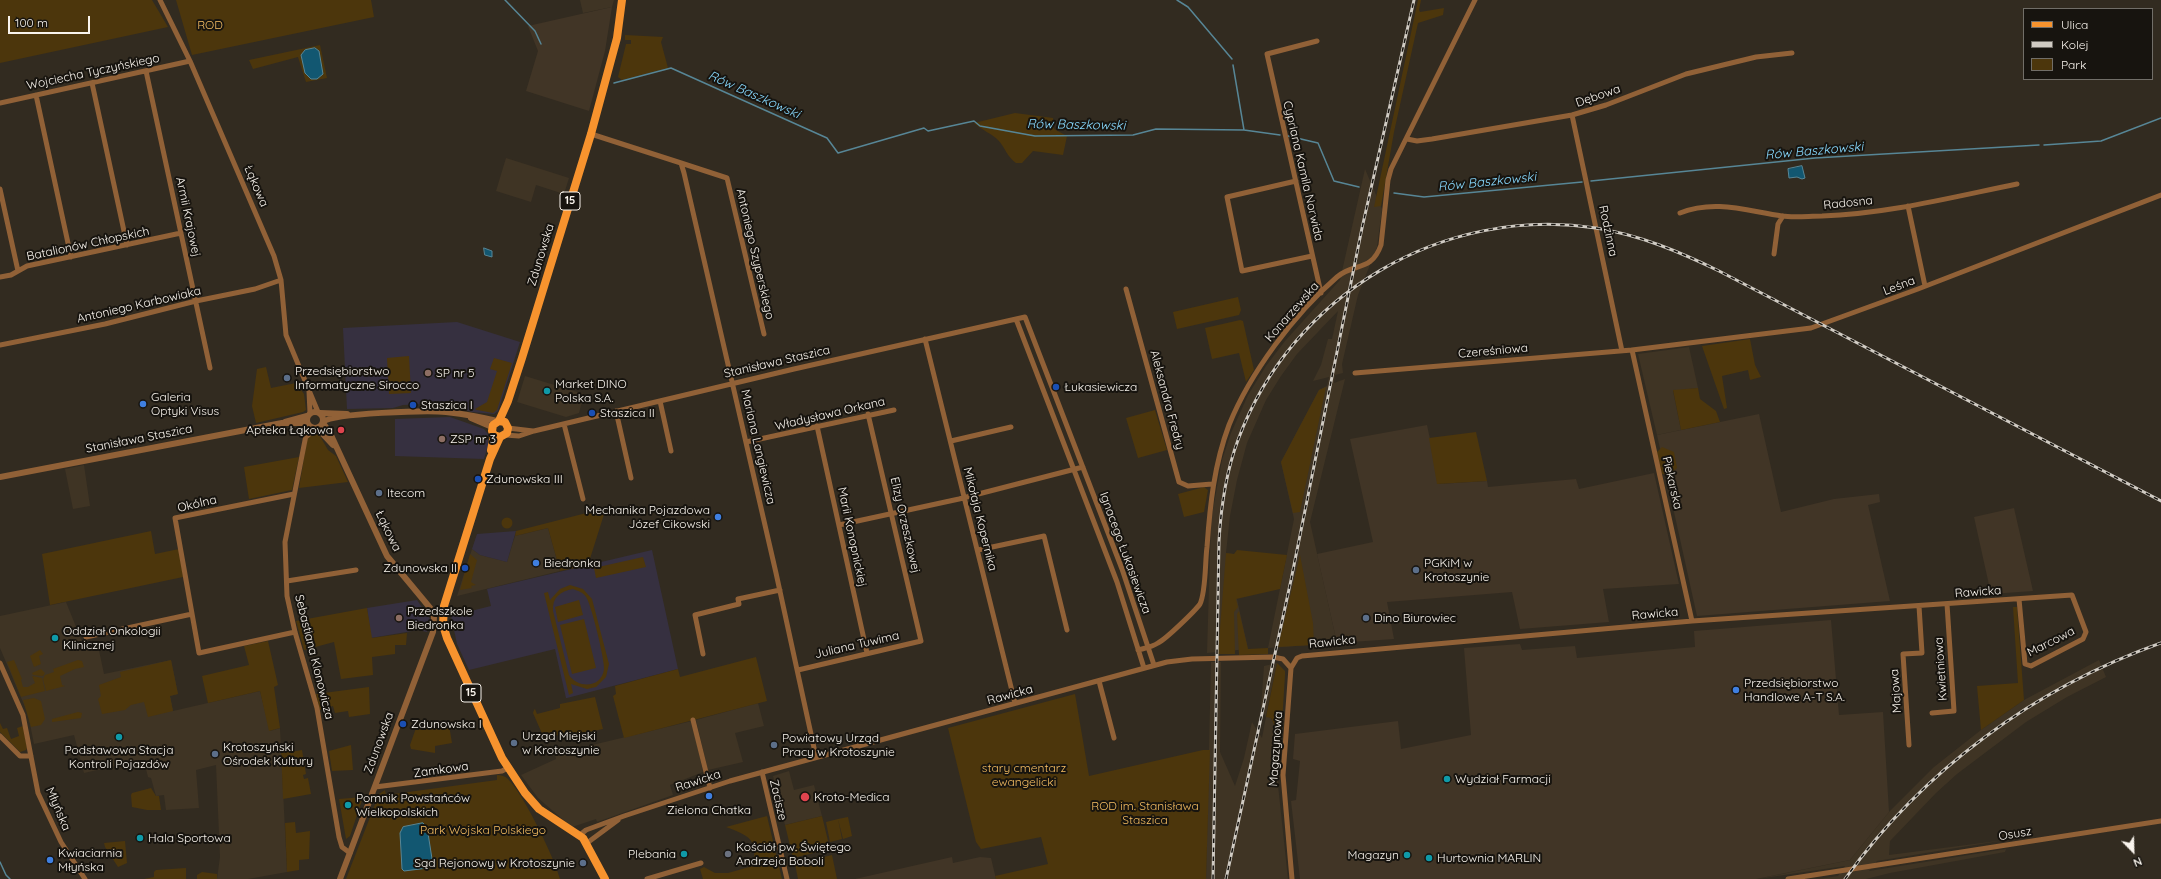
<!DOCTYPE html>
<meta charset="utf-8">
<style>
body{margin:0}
#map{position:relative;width:2161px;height:879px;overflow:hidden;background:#322b20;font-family:Quicksand,sans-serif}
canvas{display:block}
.legend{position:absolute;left:2023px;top:8px;width:130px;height:72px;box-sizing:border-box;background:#17140f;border:1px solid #716e68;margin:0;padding:5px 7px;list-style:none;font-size:12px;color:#f9f4ed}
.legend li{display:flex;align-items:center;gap:8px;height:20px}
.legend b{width:20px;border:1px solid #716e68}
.north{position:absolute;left:2113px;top:831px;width:40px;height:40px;-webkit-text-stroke:3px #17140f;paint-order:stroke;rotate:157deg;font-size:11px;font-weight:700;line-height:16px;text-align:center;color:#f9f4ed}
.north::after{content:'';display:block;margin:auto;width:14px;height:18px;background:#f9f4ed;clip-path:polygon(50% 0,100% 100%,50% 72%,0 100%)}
.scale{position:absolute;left:8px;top:16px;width:82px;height:18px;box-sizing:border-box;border:2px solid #f9f4ed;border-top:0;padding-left:5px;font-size:12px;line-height:14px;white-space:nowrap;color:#f9f4ed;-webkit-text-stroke:3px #17140f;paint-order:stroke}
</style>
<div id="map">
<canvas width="2161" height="879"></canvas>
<ul class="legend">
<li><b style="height:5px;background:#f7932e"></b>Ulica</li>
<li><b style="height:5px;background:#d0cbc3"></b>Kolej</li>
<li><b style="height:11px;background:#4c360c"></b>Park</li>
</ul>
<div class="north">N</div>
<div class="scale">100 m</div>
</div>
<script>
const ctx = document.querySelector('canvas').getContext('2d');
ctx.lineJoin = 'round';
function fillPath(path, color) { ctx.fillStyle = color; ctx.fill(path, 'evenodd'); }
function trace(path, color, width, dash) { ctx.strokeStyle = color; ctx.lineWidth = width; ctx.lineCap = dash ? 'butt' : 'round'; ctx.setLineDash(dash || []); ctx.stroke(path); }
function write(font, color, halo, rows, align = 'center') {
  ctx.font = font + ' Quicksand,sans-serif'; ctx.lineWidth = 4; ctx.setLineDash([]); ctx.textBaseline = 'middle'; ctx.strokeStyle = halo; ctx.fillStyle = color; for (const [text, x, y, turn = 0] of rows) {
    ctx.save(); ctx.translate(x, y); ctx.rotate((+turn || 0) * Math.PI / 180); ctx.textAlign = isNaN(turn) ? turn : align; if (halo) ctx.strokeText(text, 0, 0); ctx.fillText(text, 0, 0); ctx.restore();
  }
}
const built = new Path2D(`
 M580,0H614L612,7L583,13Z
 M506,158L569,178L564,194L536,185L531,202L496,191Z
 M1365,169L1382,209L1377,247L1358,295L1342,364L1343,373L1335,375L1334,383L1345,379L1310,522L1337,643L1268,648L1294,519L1281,462L1319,390L1327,386L1329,377L1313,381L1321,365L1328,339H1332L1338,311L1297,354L1281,376L1266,400L1247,443L1237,480L1230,516L1226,553L1234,554V586L1248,649L1207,653L1211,520L1222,460L1231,433L1248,395L1266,366L1285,341L1340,280Z
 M1689,347L1698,388L1673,391L1681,430L1657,435L1638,354Z
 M525,376L584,394L579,413L566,417L517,402Z
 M84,465L90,506L73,509L65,469Z
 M548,528L560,571L457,596L472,549L480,555L507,562L515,536Z
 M66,602L83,644L97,641L104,674L171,660L178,694L170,696L173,711L260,691L270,731L280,728L287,872L248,879H217L220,857L216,765L196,770L199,808L166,810L164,795L156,796L151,778L148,777L145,765L141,760L84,773L74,735L34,744L28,714L0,648V616Z
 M2099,660L2106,677L2067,697L2026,722L1957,774L1936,793L1890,841L1889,855L2005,840L1877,861L1869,871L2006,849L2005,852L1890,873L1866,879H1819L1838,876L1845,866L1757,879L1850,860L1889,812L1934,767L1981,730L2024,700Z
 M1211,662H1221L1220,752L1235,786L1244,758L1252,722L1262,738L1266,717L1261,707L1264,666L1277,663L1266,716L1271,718L1281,739L1278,785L1288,879H1206Z
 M758,703L764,726L735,733L743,762L708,770L696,720Z
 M692,721L703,772L670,785L673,795L597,822L596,819L572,827L568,824L538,798L521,775L556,759L555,754Z
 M789,771L794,790L814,785L822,816L785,825L773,776Z`);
const industrial = new Path2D(`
 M612,7L605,51L589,111L526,91L538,51L528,26Z
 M1759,414L1781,512L1834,499L1879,494L1880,502L1868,505L1890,601L1697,616L1657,435Z
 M1427,425L1436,467L1438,484L1487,481L1488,487L1576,479L1579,489L1654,473L1679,584L1603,589L1609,622L1520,629L1512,592L1387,602L1394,639L1337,643L1317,554L1373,542L1350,439Z
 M2014,508L2033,591L1991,594L1974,517Z
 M1831,620L1839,715L1883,712L1889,812L1850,860L1756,879H1300L1291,801L1296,800L1300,761L1293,759L1295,734L1398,721L1401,749L1471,735L1464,648L1520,644L1522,650L1575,646L1577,658L1695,647L1694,631Z
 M952,857L953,863L980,857L991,858L996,879H855Z`);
const education = new Path2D(`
 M457,322L520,342L498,411L494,414L472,412L452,406L424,404L403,405L393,408L347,409L343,328Z
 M450,417L484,429L488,434V445L484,459L395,456V419Z
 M516,531L507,562L480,555L472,549L477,534Z
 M652,550L678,669L567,698H566L555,649L469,670L457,644L451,616L491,606L487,589Z
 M417,600L430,619L427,632L418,630L371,638L367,608Z`);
const green = new Path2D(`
 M0,0H152L168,27L0,63Z
 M176,0H371L374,17L192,55Z
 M1418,0H1421L1419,10L1420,12L1444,8L1443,15L1418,23L1394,132L1381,206L1374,207Z
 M625,35L663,37L661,42L668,68L622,80L618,77L626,44H631V40H625Z
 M320,45L327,78L306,82L298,57L253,69L249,60Z
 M1015,113L1053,118L1054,129L1067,136L1063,155L1033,151L1022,163H1016C1007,157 1005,147 998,140C992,134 982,130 974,123Z
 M1238,297L1241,310L1239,315L1177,329L1173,312Z
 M1240,320L1243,321L1254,370L1246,382L1239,353L1212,359L1205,328Z
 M1750,339L1755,365L1761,377L1750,380L1748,370L1722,376L1727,408L1724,409L1702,346Z
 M409,356L411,393L389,394L387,358Z
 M494,358L512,363L497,410L493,413L477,410L475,409L487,402L497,371L490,369Z
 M266,367L271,388L296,383L304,394L306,410L303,412L256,423L252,406L257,369Z
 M1326,387L1300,512L1293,513L1281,462L1319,390Z
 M1698,388L1700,399L1716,411L1720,422L1681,430L1673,390Z
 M1155,410L1167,450L1138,458L1126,418Z
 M314,431H317L328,450L336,456L348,482L299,488L307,440Z
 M1476,432L1487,481L1437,484L1429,438Z
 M1662,447L1674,452L1677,468L1669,475L1662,474L1657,452Z
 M299,457L292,490L249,499L244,467Z
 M1204,487L1208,490L1204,512L1184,517L1178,494Z
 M606,508L588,565L560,571L548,528L515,536L516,531Z
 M501.5 523a5.5 5.5 0 1 1 11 0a5.5 5.5 0 1 1-11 0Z
 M151,531L155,554L179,549L183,577L50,605L42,554Z
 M1237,550L1287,555L1280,589L1236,599L1238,607L1234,612L1235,654H1218L1226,553L1234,554Z
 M470,554L477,560L471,582L476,585L471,586L472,588L460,590Z
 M1300,555L1313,623L1314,645L1278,647Z
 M643,557L646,567L596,578L594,568Z
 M570,585L583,589L592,599L609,664L606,677L596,687L587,689L571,684L573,693L569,695L544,593L548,592L550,600L560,589ZM573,589C578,591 583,592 586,597C591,603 605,661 604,669C602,688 578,689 569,675L553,611C552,598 560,591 573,589Z
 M579,600L583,615L558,622L555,607Z
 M2013,607H2017L2024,700L1981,730L1977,686L2018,683Z
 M367,608L372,638L407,633L406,645H395V654L372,657L373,675L341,679L334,642L304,650L296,621Z
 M1239,611L1248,649L1268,648V654L1239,655L1237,614Z
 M584,619L596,668L572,674L560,625Z
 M268,641L278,685L274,687L280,728L269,731L260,691L208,703L202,676L249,665L244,646Z
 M40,650L43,654L39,656L41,664L34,667L30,656Z
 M756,657L767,701L624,738L613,696L616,694L615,686L678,669L680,677Z
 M14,660L22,679L21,680L23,687H28L35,683L32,676L42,678L45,691L21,697L7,662Z
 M78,660L82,661L84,667L75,669L60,676L62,685L65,686L46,691L43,679L45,675L54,672L53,669Z
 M171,660L178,694L170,696L173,711L148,717L144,702L131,705L125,710L102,714L98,699L101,696L99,685L121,677L120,672Z
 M1277,663L1285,671V675L1281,739L1271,718L1266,717Z
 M41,669L45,673L43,676L33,675L32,673Z
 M369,687L370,714L349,717L348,711L335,713L333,706L320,710L316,694Z
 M1075,694L1089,776L1203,750H1210L1206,879H996L995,876L1048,864L1041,837L981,849L976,842L948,728Z
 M595,697L603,729L574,735L573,732L544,738L533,713L534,710L535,709L537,714L560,708V704Z
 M34,698L41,701L45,719L41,725L31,727L23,700Z
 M78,712L82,713L81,718L52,722V719Z
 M0,723L3,729L7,728L11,739L19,736L17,728L23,726L27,748L26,750L20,752L0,732Z
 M449,725L452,743L435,746V753L411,749L410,745L416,728Z
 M351,745L353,770L332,771L329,751Z
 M289,746L291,752L302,750L306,774L303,775L304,779L308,778L311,794L283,799L281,748Z
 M497,775C501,775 505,776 508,779C524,795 554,857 560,879H346L379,794L385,790L386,795L497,780Z
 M151,788L156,796H159L161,810H147L132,807L131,795L132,793Z
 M363,797L350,836L346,839L339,799Z
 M767,816L782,879H703L700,869L704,867L715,873H728L753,866C758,838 749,836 726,827Z
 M822,816L830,849L793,858L785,825Z
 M848,817L852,836L843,839L838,819Z
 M838,819L842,839L830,842L826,822Z
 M295,822L296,833L310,831L309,859L299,860V870L287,872L285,823Z
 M125,841L127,863L118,867L105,847L104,843Z
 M832,855L837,879H798L795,864Z
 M186,868V879H144L154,877V872L156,870Z
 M202,872L217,874V879H197V875Z`);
const water = new Path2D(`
 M315,48L319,51L323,74L317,79H311L305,73L301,55L305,50Z
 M1802,166L1805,178L1802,179L1797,177L1789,178L1788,169Z
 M484,248L492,251V257L485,255Z
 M423,823L427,827L433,865L428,868L404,871L402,869L400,833L403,827Z`);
const stream = new Path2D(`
 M505,0L535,31L541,44
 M1177,0L1188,7L1232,59
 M1233,65L1244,130
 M614,83L671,68L827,138L838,153L924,128L928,131L974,121L980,126L1035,136L1133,135L1156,129L1244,130L1280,135
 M1288,136L1318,143L1334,181L1359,187
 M2044,145L2101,141L2161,118
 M1591,181L1815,158L2039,145
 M1394,193L1424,197L1582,182
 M0,862L6,875L10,879`);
const minor = new Path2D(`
 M160,0L190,61L274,256L281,280L286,335L318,412
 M1317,41L1267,54L1321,293
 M146,71L210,368
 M92,83L127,245
 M36,95L71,257
 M0,103L190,61
 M1572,115L1622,351
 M591,134L681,163L684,173L776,573L816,757
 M1407,139L1417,141L1432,139L1572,115L1606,105L1686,74L1756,57L1792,53
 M681,163L727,178L764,334
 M1296,181L1227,197L1242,271L1312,256
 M0,189L18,271
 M1908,206L1925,286
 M1680,213C1715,199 1747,211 1782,216C1794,218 1809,216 1822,216C1887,214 1953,197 2017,184
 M1774,254L1778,224L1783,216
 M0,277L11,275L27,266L181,233
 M1126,289L1179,482L1188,486L1212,484
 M1016,319L1117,582L1144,668
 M925,339L1015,703
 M0,345L105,324L196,301L255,289L281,280
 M1632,350L1692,621
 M1355,373L1632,350L1811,328L1918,289L2161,195
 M309,391L310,413
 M660,401L671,451
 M616,411L631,478
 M564,424L583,499
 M308,425L285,542L287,596L295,632L317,708L339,837L342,847L350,853
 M817,426L867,653
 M508,428L533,431
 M505,435L519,436L534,431L794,369L1025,317L1122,569L1154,665
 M307,436L315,429
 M951,441L1011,427
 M746,442L894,410
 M294,494L175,518L199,653L295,632
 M839,525L959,499L1083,467
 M978,550L1044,536L1067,630
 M287,581L356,570
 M86,637L192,614
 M1138,650C1145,648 1152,647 1158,643C1166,639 1195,611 1200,604C1206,592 1205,561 1207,547C1210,505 1214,465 1229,425C1250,373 1294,314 1337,277C1354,262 1371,273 1381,245L1388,180L1391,169L1475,0
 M703,654L695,615L739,604L738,599L780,590
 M0,663L23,715L38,793L61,842L85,879
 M798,670L921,641L868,414
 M1099,681L1114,738
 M1932,713L1954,711L1947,604
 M693,720L710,788
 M0,736L20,756H31
 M1909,745L1903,654L1922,653L1919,606
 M762,772L787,879
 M375,787L502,771L508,768
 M580,835L586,830L624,816L730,781L1167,662L1192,659L1273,657L1283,659L1291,668
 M587,843L618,820
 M647,879L701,863
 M1292,879L1283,775L1291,668L1297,658L1302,656L1692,621L2072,595L2086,632L2083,639L2031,666L2025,664L2019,599
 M1788,879L2161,821`);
const tertiary = new Path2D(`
 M307 420a8 8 0 1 1 16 0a8 8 0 1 1-16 0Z
 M320,413L347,414
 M471,418L492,427
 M285,422L307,416
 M323,422C333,413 429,410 446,412C463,414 481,417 497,421
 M323,423L330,433L387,556L431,609L434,617L433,632L340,879
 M317,428L333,445
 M0,477L282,423H307`);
const primary = new Path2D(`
 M499,421L508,401L522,358L591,134L617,38L622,0
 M500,437L490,459L444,606L443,625L447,638L502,758L525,793L539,809L583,838L605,879
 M491,450L494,435L492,431L493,425L499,421L505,422L508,428L507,433L500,437L494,435`);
const rail = new Path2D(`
 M1213,879L1219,541C1221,506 1226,472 1238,440C1292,294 1443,205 1596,228C1640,235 1680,252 1719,271L2161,501
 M1226,879L1291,580L1362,228L1414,0
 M1845,879C1923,770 2035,688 2161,643`);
const markers = [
 [428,373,4,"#8d6e63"],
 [287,378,4,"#5c6f8a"],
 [1056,387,4,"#1a4fb4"],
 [547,391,4,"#0f9aa8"],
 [143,404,4,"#3f7fe0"],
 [413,405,4,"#1a4fb4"],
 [592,413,4,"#1a4fb4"],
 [341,430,4,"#e0444e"],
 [442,439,4,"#8d6e63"],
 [478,479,4,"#1a4fb4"],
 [379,493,4,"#5c6f8a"],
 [718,517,4,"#3f7fe0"],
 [536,563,4,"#3f7fe0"],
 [465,568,4,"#1a4fb4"],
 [1416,570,4,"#5c6f8a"],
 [399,618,4,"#8d6e63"],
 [1366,618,4,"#5c6f8a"],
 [55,638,4,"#0f9aa8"],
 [1736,690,4,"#3f7fe0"],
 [403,724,4,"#1a4fb4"],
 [119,737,4,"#0f9aa8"],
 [514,743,4,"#5c6f8a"],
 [774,745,4,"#5c6f8a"],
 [215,754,4,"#5c6f8a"],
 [1447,779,4,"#0f9aa8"],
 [709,796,4,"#3f7fe0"],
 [805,797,5,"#e0444e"],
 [348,805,4,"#0f9aa8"],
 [140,838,4,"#0f9aa8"],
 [684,854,4,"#0f9aa8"],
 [728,854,4,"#6b7280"],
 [1407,855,4,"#0f9aa8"],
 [1429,858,4,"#0f9aa8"],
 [50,860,4,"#3f7fe0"],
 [583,863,4,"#5c6f8a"]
];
const shields = [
 [570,201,20],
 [471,693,20]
];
const shieldNames = [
 ["15",570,201],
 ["15",471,693]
];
const parkNames = [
 ["ROD",210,25],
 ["stary cmentarz",1024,768],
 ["ewangelicki",1024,782],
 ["ROD im. Stanisława",1145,806],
 ["Staszica",1145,820],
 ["Park Wojska Polskiego",483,830]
];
const streetNames = [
 ["Wojciecha Tyczyńskiego",93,72,-12],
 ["Dębowa",1598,96,-19],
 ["Cypriana Kamila Norwida",1303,171,77],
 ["Łąkowa",256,186,67],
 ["Radosna",1848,203,-6],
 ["Armii Krajowej",188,217,78],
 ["Rodzinna",1608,231,78],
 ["Batalionów Chłopskich",88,244,-12],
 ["Antoniego Szyperskiego",755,254,77],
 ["Zdunowska",541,255,-73],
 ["Leśna",1899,286,-21],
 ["Antoniego Karbowiaka",139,305,-13],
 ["Konarzewska",1292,312,-49],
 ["Czereśniowa",1493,351,-5],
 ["Stanisława Staszica",777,362,-13],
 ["Aleksandra Fredry",1167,400,75],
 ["Władysława Orkana",830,414,-13],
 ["Stanisława Staszica",139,439,-11],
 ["Mariana Langiewicza",758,447,77],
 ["Piekarska",1672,483,77],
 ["Okólna",197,504,-13],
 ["Mikołaja Kopernika",980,519,76],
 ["Elizy Orzeszkowej",905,525,77],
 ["Łąkowa",388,531,64],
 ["Marii Konopnickiej",852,537,78],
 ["Ignacego Łukasiewicza",1125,553,70],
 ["Rawicka",1978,592,-4],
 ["Rawicka",1655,614,-5],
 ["Rawicka",1332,642,-6],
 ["Marcowa",2051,642,-27],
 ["Juliana Tuwima",857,645,-13],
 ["Sebastiana Klonowicza",314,657,76],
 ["Kwietniowa",1941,669,-94],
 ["Majowa",1896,691,-94],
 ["Rawicka",1010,695,-15],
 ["Zdunowska",379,743,-70],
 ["Magazynowa",1276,749,-86],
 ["Zamkowa",441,770,-8],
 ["Rawicka",698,781,-18],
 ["Zacisze",778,800,77],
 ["Młyńska",58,809,67],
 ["Osusz",2015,834,-9]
];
const poiNames = [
 ["Przedsiębiorstwo",295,371],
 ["Informatyczne Sirocco",295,385],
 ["SP nr 5",436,373],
 ["Market DINO",555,384],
 ["Polska S.A.",555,398],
 ["Łukasiewicza",1064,387],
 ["Galeria",151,397],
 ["Optyki Visus",151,411],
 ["Staszica I",421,405],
 ["Staszica II",600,413],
 ["Apteka Łąkowa",333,430,"right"],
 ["ZSP nr 3",450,439],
 ["Zdunowska III",486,479],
 ["Itecom",387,493],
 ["Mechanika Pojazdowa",710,510,"right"],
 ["Józef Cikowski",710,524,"right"],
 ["Biedronka",544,563],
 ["PGKiM w",1424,563],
 ["Krotoszynie",1424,577],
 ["Zdunowska II",457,568,"right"],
 ["Przedszkole",407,611],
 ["Biedronka",407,625],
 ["Dino Biurowiec",1374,618],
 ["Oddział Onkologii",63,631],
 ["Klinicznej",63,645],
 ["Przedsiębiorstwo",1744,683],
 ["Handlowe A-T S.A.",1744,697],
 ["Zdunowska I",411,724],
 ["Urząd Miejski",522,736],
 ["w Krotoszynie",522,750],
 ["Powiatowy Urząd",782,738],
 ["Pracy w Krotoszynie",782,752],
 ["Krotoszyński",223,747],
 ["Ośrodek Kultury",223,761],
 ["Podstawowa Stacja",119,750,"center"],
 ["Kontroli Pojazdów",119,764,"center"],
 ["Wydział Farmacji",1455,779],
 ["Kroto-Medica",814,797],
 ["Pomnik Powstańców",356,798],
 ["Wielkopolskich",356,812],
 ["Zielona Chatka",709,810,"center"],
 ["Hala Sportowa",148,838],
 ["Kościół pw. Świętego",736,847],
 ["Andrzeja Boboli",736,861],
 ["Kwiaciarnia",58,853],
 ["Młyńska",58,867],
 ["Plebania",676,854,"right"],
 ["Magazyn",1399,855,"right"],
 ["Hurtownia MARLIN",1437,858],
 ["Sąd Rejonowy w Krotoszynie",575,863,"right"]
];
const waterNames = [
 ["Rów Baszkowski",754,95,24],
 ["Rów Baszkowski",1076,125,1],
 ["Rów Baszkowski",1814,151,-5],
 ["Rów Baszkowski",1487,182,-6]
];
fillPath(built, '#3f3424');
fillPath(industrial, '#413526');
fillPath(education, '#363040');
fillPath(green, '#4c360c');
fillPath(water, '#125771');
trace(water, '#578696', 1);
trace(stream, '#578696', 1.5);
trace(minor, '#916137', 5);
trace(tertiary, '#916137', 6);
trace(primary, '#f7932e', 8);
trace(rail, '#d0cbc3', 3);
trace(rail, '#17140f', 1.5, [4.5]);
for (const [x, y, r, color] of markers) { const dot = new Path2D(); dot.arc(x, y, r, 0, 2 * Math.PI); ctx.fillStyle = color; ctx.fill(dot); trace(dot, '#17140f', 1.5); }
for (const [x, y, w] of shields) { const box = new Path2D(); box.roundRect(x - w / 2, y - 9, w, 18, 3); ctx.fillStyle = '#17140f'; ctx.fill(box); trace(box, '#f9f4ed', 1); }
write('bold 11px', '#f9f4ed', null, shieldNames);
write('12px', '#f6be62', '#17140f', parkNames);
write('12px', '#f9f4ed', '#17140f', streetNames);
write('12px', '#f9f4ed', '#17140f', poiNames, 'left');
write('italic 13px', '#87d8fd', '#17140f', waterNames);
</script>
